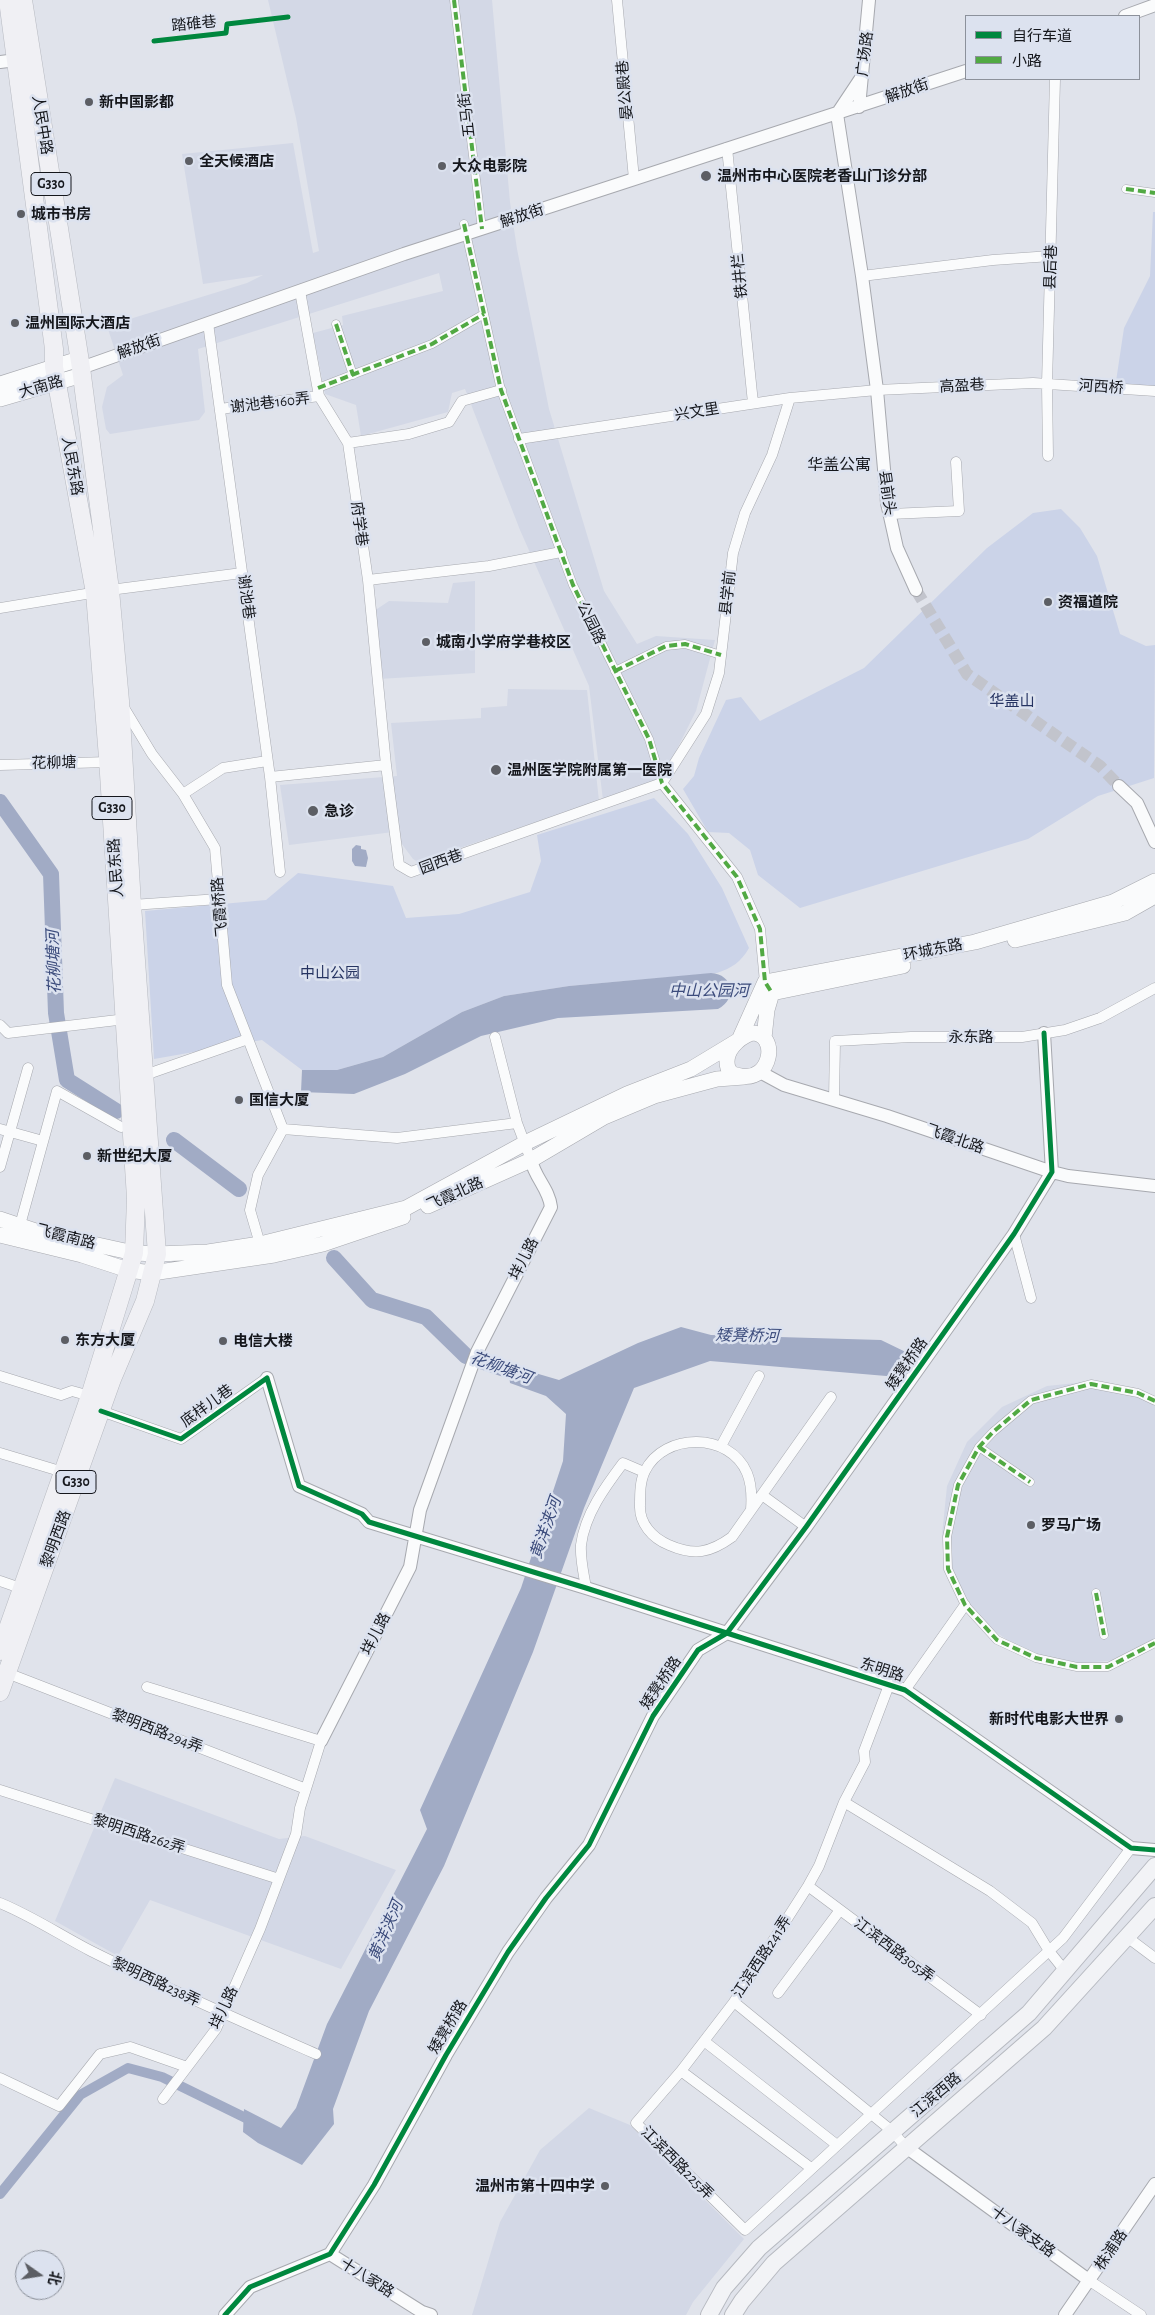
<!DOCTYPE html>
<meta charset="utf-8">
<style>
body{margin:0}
#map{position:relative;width:1155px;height:2315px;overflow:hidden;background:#e0e3eb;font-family:"Alegreya Sans","Noto Sans SC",sans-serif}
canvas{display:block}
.legend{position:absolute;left:965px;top:15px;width:175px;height:65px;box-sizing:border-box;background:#dce2ef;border:1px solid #8c919b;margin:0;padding:6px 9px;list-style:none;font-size:15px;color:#15171c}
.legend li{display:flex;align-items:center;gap:10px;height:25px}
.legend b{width:25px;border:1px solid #8c919b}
.north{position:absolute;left:15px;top:2250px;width:50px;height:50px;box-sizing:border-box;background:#dce2ef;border:1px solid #8c919b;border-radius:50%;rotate:103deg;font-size:14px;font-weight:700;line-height:20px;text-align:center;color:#15171c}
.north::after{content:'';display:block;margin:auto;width:18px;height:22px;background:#5c5e64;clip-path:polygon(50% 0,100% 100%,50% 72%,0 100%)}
</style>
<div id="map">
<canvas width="1155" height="2315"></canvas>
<ul class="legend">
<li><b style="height:6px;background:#00873e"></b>自行车道</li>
<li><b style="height:6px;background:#51a943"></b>小路</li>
</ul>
<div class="north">北</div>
</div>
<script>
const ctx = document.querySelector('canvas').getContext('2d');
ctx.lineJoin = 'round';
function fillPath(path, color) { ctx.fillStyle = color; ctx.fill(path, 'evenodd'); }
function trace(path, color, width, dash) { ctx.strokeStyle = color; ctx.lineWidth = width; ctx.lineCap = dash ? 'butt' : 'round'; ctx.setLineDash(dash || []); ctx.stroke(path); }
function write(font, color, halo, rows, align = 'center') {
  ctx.font = font + ' "Alegreya Sans","Noto Sans SC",sans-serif'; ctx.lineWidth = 5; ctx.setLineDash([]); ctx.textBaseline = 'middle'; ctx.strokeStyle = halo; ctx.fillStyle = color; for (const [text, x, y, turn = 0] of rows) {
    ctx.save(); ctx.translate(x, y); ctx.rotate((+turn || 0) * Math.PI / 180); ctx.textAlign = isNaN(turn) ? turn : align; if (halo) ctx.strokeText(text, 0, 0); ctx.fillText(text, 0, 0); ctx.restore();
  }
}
const built = new Path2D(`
 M268,0H492L510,202L517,249L549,409L604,591L637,644L656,636L715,640L696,711L663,777L603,800L589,686L520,530L465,389L452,393L448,412L361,436L356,405L325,394L313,333L343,325L342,316L443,291L439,273L198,349L205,412L199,420L110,434L106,429L102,407L107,387L123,375L107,326L247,283L263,275L203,284L182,154L293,143L313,253L319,251L296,118Z
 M475,581V673L379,679L374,611L389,601L448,603L453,583Z
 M508,689L587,690L599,801L418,862L413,859L393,832L289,845L280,785L397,776L391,723L481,718V708L507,706Z
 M1095,1381L1155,1403V1643L1119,1660L1071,1664L1023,1651L983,1623L955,1583L942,1535L947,1486L967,1442L1002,1407L1047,1386Z
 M115,1778L279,1839L305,1836L396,1870L341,1969L150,1900L118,1956L55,1921Z
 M589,2108L630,2125L744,2239L693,2302L686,2315H472L500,2222L540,2150Z`);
const green = new Path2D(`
 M1153,212H1155V392L1115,388L1124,328L1150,276Z
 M1061,509L1080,528L1097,556L1120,634L1146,646L1155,645L1154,778L1098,796L1028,839L800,908L758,875L750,850L729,833L708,832L683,789L694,776L699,758L726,700L741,697L760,721L864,668L987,548L1033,513Z
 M654,798L688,834L722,888L749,948C741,962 732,968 717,973L569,986L504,996L462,1012L383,1057L337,1070H302L262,1040L154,1059L145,911L266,900L298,873L393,886L406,918L459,914L530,892L541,861L537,835Z`);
const water = new Path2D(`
 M356,845L361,846V849L366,850L368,858L366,867L355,866L352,861V849Z
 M711,973C733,974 738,999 718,1009L558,1018L481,1036L405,1074L354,1094L301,1092L302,1070H337L383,1057L462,1012L504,996L569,986Z
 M681,1327L711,1335L881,1340L916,1357L898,1377L710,1361L634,1388L584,1508L533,1652L444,1866L369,2011L333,2109L334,2124L302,2165L258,2143L243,2132L244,2109L281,2128L296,2108L327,2024L427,1829L420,1810L521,1588L563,1461L566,1414L546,1396L510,1383L508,1365L559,1380L638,1343Z`);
const canal = new Path2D(`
 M0,2194L80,2095L128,2068L162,2077L256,2123`);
const river = new Path2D(`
 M0,802L51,874L56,1013L67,1080L116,1111
 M174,1140L239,1189
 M334,1258L372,1300L426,1317L466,1356L528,1377`);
const tertiaryTunnel = new Path2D(`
 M916,590L967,674L1100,766L1119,786`);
const pedestrian = new Path2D(`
 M454,0L482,229
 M1126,189L1155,193
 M464,224L501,390L573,585L649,739L662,783
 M336,324L353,375
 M318,388L432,344L484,314
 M615,671L666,646L685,644L721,655
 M1155,1401L1138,1393L1091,1384L1031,1400L993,1432L979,1447L958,1485L947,1537L948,1569L965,1605L997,1640L1036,1658L1077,1667H1108L1155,1643
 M979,1447L1030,1482
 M1096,1593L1104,1635`);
const minor = new Path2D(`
 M617,0L634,179
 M727,148L753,403
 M862,276L993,260L1051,256
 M300,291L319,396L348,443L368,580L386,765
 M208,323L270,777L280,872
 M220,409L319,396
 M519,439L790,398L877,390L1033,383L1155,391
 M348,443L409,434L449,422L462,401L501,390
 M1048,456L1047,384L1055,79
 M890,514L959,511L956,462
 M368,580L489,566L561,552
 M0,608L110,590L242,573
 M123,706L152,754L183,794L215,848L227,985L283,1129L258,1175L250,1210L260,1244
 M0,765L109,762
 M270,777L386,765L399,865L411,872L662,783
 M662,783L706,714L719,673L733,553L745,513L772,455L790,398
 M662,783L737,877L760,929L765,982L768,987
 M183,794L223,768L267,761
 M132,905L219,899
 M0,1025L8,1033L126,1019
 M495,1037L517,1123L531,1160
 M145,1075L248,1039
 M834,1100L835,1041L911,1037H1022L1065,1030L1100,1018L1155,988
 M0,1129L43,1141
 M283,1129L397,1138L517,1123
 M0,1167L28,1068
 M20,1225L57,1091L121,1127
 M1014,1234L1031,1298
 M0,1376L61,1395L72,1391L90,1396
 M101,1411L181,1439L267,1378
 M721,1446L759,1376
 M0,1453L63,1472
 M762,1495L806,1527
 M751,1510C752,1497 752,1485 747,1473C730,1432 664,1432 645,1471C640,1481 640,1493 640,1505C639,1523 652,1538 669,1545C694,1556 710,1553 732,1537L831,1397
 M0,1581L26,1590
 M586,1588C584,1575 580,1559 581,1545C585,1514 605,1487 623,1463L644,1472
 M7,1673L306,1789
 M147,1687L321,1741L300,1808L296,1834L260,1929L223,2013L216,2029L163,2099
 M905,1690L965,1605
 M0,1790L279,1879
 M844,1802L990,1891L1032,1923L1049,1951L1065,1971
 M808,1886L981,2015
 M0,1903C32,1916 60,1935 91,1951C165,1988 241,2021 316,2054
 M1127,1937L1155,1958
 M778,1993L840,1910
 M734,2002L892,2131L906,2147
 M704,2041L837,2145
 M681,2071L636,2123L745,2230L1063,1938L1131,1848
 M0,2078L59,2106L100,2054L130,2047L187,2067
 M811,2168L681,2071L734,2002L808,1886L819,1866L844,1802L865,1762L864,1751L889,1685
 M1090,2281L1141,2315`);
const tertiary = new Path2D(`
 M1125,16L1155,5
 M0,62L24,59
 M863,75L837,114L862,276L877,390L887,503L897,548L916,590
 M859,107L869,0
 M81,368L404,254L966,71
 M1119,786L1137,803L1155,842
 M760,1072L784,1085L887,1116L1052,1172L1068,1176L1155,1186
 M267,1378L299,1486L362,1514L369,1522L586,1588L905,1690L1131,1848L1155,1850
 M321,1741L410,1567L420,1510L477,1352L551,1207C549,1189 535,1178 531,1160
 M906,2147L1090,2281
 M330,2254L422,2312L431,2315
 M225,2315L250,2287L330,2254L374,2185L446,2055L508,1952L546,1898L589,1845L653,1716L698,1650L727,1633L806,1527L1014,1234L1052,1172L1044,1033
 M1065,2315L1155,2184`);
const secondary = new Path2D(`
 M0,384L79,359
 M0,399L82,375
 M1015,940L1125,913L1155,896
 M752,1033C779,1033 772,1082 741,1076C734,1075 731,1074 728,1068C723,1052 738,1038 752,1033Z
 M764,1038L767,1010L772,993L903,966
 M428,1206L531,1160L604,1117L654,1096L717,1079L744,1077
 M0,1219L39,1232L84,1242L134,1253L157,1254L208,1252L260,1244L406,1208L525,1143L627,1094L691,1069L739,1040L765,982L975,942L1113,902L1155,881
 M0,1235L82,1255L128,1270L152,1273L274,1255L323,1244L403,1217`);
const primary = new Path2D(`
 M709,2315L724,2288L759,2248L1029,2013L1155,1866
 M733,2315L742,2301L774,2263L1044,2028L1155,1906`);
const trunk = new Path2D(`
 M0,1651L90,1396L134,1253L136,1198L108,758L95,593L54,367V349L8,0
 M0,1692L112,1379L145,1301L157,1254L132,905L120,701L110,590L81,368L23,0`);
const quiet = new Path2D(`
 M454,0L482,229
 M1126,189L1155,193
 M464,224L501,390L573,585L649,739L662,783L737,877L760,929L765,982L772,993
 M336,324L353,375
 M318,388L432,344L484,314
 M615,671L666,646L685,644L721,655
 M1155,1401L1138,1393L1091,1384L1031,1400L993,1432L979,1447L958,1485L947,1537L948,1569L965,1605L997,1640L1036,1658L1077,1667H1108L1155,1643
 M979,1447L1030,1482
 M1096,1593L1104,1635`);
const cycleway = new Path2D(`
 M154,41L226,33L227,24L288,17
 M101,1411L181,1439L267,1378L299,1486L362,1514L369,1522L586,1588L905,1690L1131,1848L1155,1850
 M225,2315L250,2287L330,2254L374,2185L446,2055L508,1952L546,1898L589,1845L653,1716L698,1650L727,1633L806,1527L1014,1234L1052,1172L1044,1033`);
const markers = [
 [89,102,5,"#5c5e64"],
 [189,161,5,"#5c5e64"],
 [442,166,5,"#5c5e64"],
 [706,176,6,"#5c5e64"],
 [21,214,5,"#5c5e64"],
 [15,323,5,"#5c5e64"],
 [1048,602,5,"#5c5e64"],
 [426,642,5,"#5c5e64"],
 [496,770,6,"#5c5e64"],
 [313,811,6,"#5c5e64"],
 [239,1100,5,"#5c5e64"],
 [87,1156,5,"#5c5e64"],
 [65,1340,5,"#5c5e64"],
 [223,1341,5,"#5c5e64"],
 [1031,1525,5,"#5c5e64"],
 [1119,1719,5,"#5c5e64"],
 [605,2186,5,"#5c5e64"]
];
const shields = [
 [51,184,40],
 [112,808,40],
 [76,1482,40]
];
const shieldNames = [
 ["G330",51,184],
 ["G330",112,808],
 ["G330",76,1482]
];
const streetNames = [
 ["踏碓巷",194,24,-6],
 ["广场路",865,54,-83],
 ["晏公殿巷",625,90,-95],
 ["解放街",907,91,-19],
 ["五马街",467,115,-97],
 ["人民中路",42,125,81],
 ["解放街",522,216,-18],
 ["县后巷",1051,267,-88],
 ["铁井栏",740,276,-96],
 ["解放街",139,347,-19],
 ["高盈巷",962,386,-3],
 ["大南路",41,387,-16],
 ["河西桥",1101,387,4],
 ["谢池巷160弄",270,403,-7],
 ["兴文里",697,412,-9],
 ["人民东路",72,466,80],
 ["县前头",887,493,82],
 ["府学巷",359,524,82],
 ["县学前",728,593,-84],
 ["谢池巷",246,597,82],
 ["公园路",591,623,64],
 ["花柳塘",54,763,-1],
 ["园西巷",441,862,-20],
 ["人民东路",116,868,-94],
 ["飞霞桥路",220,907,-95],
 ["环城东路",933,950,-11],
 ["永东路",971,1037],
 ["飞霞北路",955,1139,19],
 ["飞霞北路",455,1194,-24],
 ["飞霞南路",66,1237,14],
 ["垟儿路",524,1259,-63],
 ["矮凳桥路",907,1364,-55],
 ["底样儿巷",207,1406,-36],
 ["黎明西路",56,1539,-70],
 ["垟儿路",376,1634,-63],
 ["东明路",882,1670,18],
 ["矮凳桥路",661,1683,-56],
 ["黎明西路294弄",157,1731,21],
 ["黎明西路262弄",139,1834,18],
 ["江滨西路305弄",894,1950,37],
 ["江滨西路241弄",762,1957,-57],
 ["黎明西路238弄",156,1982,25],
 ["垟儿路",224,2008,-65],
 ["矮凳桥路",448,2027,-59],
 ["江滨西路",936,2095,-40],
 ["江滨西路225弄",677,2163,45],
 ["十八家支路",1023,2232,36],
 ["株浦路",1111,2250,-56],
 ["十八家路",367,2278,32]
];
const poiNames = [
 ["新中国影都",99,102],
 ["全天候酒店",199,161],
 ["大众电影院",452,166],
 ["温州市中心医院老香山门诊分部",717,176],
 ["城市书房",31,214],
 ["温州国际大酒店",25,323],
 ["资福道院",1058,602],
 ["城南小学府学巷校区",436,642],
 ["温州医学院附属第一医院",507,770],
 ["急诊",324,811],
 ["国信大厦",249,1100],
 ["新世纪大厦",97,1156],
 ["东方大厦",75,1340],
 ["电信大楼",233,1341],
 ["罗马广场",1041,1525],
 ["新时代电影大世界",1109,1719,"right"],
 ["温州市第十四中学",595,2186,"right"]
];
const parkNames = [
 ["华盖山",1012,701],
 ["中山公园",330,973]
];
const neighbourhoodNames = [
 ["华盖公寓",839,465]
];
const waterNames = [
 ["花柳塘河",54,962,-92],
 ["中山公园河",709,991],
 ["矮凳桥河",747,1336,1],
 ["花柳塘河",501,1368,20],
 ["黄洋浃河",546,1528,-71],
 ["黄洋浃河",386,1931,-67]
];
fillPath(built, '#d3d8e6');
fillPath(green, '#cbd3e8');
fillPath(water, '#a1abc5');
trace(canal, '#a1abc5', 10);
trace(river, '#a1abc5', 16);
trace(tertiaryTunnel, '#c2c4cc', 12, [12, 6]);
trace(pedestrian, '#a7a9af', 9);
trace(minor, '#a7a9af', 11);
trace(tertiary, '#a7a9af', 14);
trace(secondary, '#a7a9af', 16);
trace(primary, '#b6b9c0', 18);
trace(trunk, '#b6b9c0', 19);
trace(pedestrian, '#fafbfc', 8);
trace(minor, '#fafbfc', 10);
trace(tertiary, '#fafbfc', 12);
trace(secondary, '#fafbfc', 15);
trace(primary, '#f2f3f6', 16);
trace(trunk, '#f0f0f4', 18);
trace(quiet, '#51a943', 4, [8, 4]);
trace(cycleway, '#00873e', 5);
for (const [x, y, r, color] of markers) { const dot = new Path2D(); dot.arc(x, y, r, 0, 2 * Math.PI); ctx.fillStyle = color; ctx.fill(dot); trace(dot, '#dce2ef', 2); }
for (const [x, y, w] of shields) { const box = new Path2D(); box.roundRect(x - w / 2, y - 11.5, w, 23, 4); ctx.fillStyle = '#dce2ef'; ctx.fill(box); trace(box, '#15171c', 1); }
write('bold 14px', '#15171c', null, shieldNames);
write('15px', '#15171c', '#dce2ef', streetNames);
write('bold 15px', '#15171c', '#dce2ef', poiNames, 'left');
write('15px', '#263462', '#dce2ef', parkNames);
write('16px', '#15171c', '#dce2ef', neighbourhoodNames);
write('italic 16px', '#3c4c7c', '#dce2ef', waterNames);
</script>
